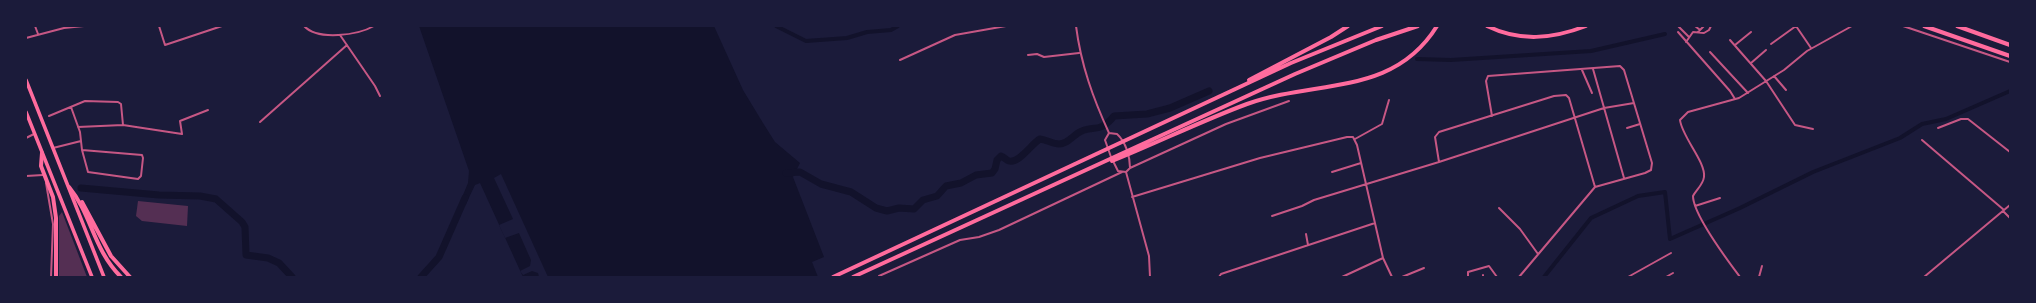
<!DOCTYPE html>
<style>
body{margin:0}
#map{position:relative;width:2036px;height:303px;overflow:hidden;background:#1b1b3a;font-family:Overpass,sans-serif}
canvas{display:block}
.frame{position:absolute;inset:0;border:27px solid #1b1b3a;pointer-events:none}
</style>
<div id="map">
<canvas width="2036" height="303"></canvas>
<div class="frame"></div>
</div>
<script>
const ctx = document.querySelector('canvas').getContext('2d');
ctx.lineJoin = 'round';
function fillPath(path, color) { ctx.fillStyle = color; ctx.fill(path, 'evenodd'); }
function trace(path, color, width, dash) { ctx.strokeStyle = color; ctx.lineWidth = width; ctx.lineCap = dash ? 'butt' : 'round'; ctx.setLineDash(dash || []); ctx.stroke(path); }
const water = new Path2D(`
 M419,26H714L743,90L763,123L775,142L800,163L793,177L824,257L812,262L818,277H523L480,183L475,185L466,204L458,207L468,183L469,171Z`);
const pier = new Path2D(`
 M501,174L548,277H539L538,273L532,271L523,275L520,271L530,266L531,260L519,233L505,238L499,225L513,219L494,178Z`);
const canal = new Path2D(`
 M776,26L806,41L847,38L867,32L891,30L898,26
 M1417,59L1451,60L1591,51L1665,34
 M1544,277L1591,218L1638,196L1665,192L1670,239L1740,208L1813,172L1900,138L1922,124L1946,119L2010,91`);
const river = new Path2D(`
 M786,173L800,172L821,184L851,192L876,208L887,211L899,208L914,209L923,200L937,196L946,186L961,183L976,175L992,173L995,169L997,160L1001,156C1004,157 1006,160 1009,161C1019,164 1032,143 1040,139C1047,140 1053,144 1059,144C1067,144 1072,137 1078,133C1092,124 1099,135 1114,116L1147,114L1170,108L1209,91
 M81,188L159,195L200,196L216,199L242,222L245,227L246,255L268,258L279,263L292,277
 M421,277L439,257L465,198`);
const building = new Path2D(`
 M138,201L188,206L187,226L142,221L136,216Z
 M62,212L87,277H59V216Z`);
const minor = new Path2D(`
 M35,26L38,34
 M159,26L165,45L222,26
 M304,26C318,41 358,35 374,26
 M1076,26C1081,65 1093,98 1109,133
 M1678,26L1689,37
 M1695,26L1700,30
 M1796,26L1811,48
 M1903,26L2010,62
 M1678,32L1730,91L1735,99
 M1698,32L1704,26
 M340,35L375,86L380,96
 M26,38L64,28L84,26
 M1730,40L1766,81L1795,125L1813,129
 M1686,42L1693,32L1704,33L1709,30L1711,26
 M1771,44L1796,26
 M1735,45L1751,32
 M1710,52L1748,93
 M1028,55L1037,54L1044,57L1079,53
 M900,60L955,35L1006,26
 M1751,63L1766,50
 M1593,69L1624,178
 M1582,70L1592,93
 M1774,76L1786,90
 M71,107L80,132L82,150L88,172L138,179L141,176L143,158L142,155L82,150
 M49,116L85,101L118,102L121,104L123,125
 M1492,116L1486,81L1488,76L1620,66L1624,70L1652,163L1651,170L1645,173L1595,187L1519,277
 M260,122L347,45
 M78,127L123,125L182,134L180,121L208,110
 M1627,128L1640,124
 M1938,128L1961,119H1968L2010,152
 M1109,133L1117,134C1126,142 1130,157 1130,168L1126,172
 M1109,133L1105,140L1111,157
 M26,138L34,134
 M1355,139L1382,124L1389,100
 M1922,140L2004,210
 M53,148L81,141
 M1113,161L1118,171L1126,172
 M1439,162L1435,137L1439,132L1554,96L1566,95L1569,98L1595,187
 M1130,168L1226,124L1289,101
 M1126,172L1149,256L1150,277
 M1332,172L1361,163
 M26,176L43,175
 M46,183L53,224L51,277
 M1132,197L1260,158L1347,137H1353L1357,145L1383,258L1392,277
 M1695,206L1720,198
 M1499,208L1520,229L1538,254
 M2003,211L2010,218
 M1272,216L1302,206L1314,200L1439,162L1604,108L1634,103
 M1306,234L1308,245
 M1483,275V277
 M879,276L960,240L979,237L999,230L1122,172
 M1219,277L1221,274L1375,223
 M1342,277L1383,258
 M1402,277L1424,268
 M1468,277V272L1489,266L1497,277
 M1628,277L1671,253
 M1666,277L1673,273
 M1740,277C1728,261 1693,215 1693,196C1696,190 1703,185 1704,177C1706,162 1682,137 1680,120L1688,112L1739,98L1784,70L1807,51L1852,26
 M1759,277L1762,266
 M1924,277L2010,205`);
const primary = new Path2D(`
 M26,80L104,277
 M26,112L92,277`);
const motorway = new Path2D(`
 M1487,26C1520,42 1552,39 1586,26
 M1924,26L2010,56
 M1957,26L2010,45
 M1249,80L1331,37L1348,26
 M42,153L41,166L53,197L56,218V277
 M1112,161C1157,143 1201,121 1247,104C1317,79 1393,97 1437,26
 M69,187C92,215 93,249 121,277
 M82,202L111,256L130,277
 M833,277L1291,63L1382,26
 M853,277L1295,74L1376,40L1418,26`);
fillPath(water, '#12122b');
fillPath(pier, '#1b1b3a');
trace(canal, '#12122b', 4);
trace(river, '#12122b', 7);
fillPath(building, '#542f53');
trace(minor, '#c65784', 2);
trace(primary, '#ff6b9d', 3.5);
trace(motorway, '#ff6b9d', 4);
</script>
